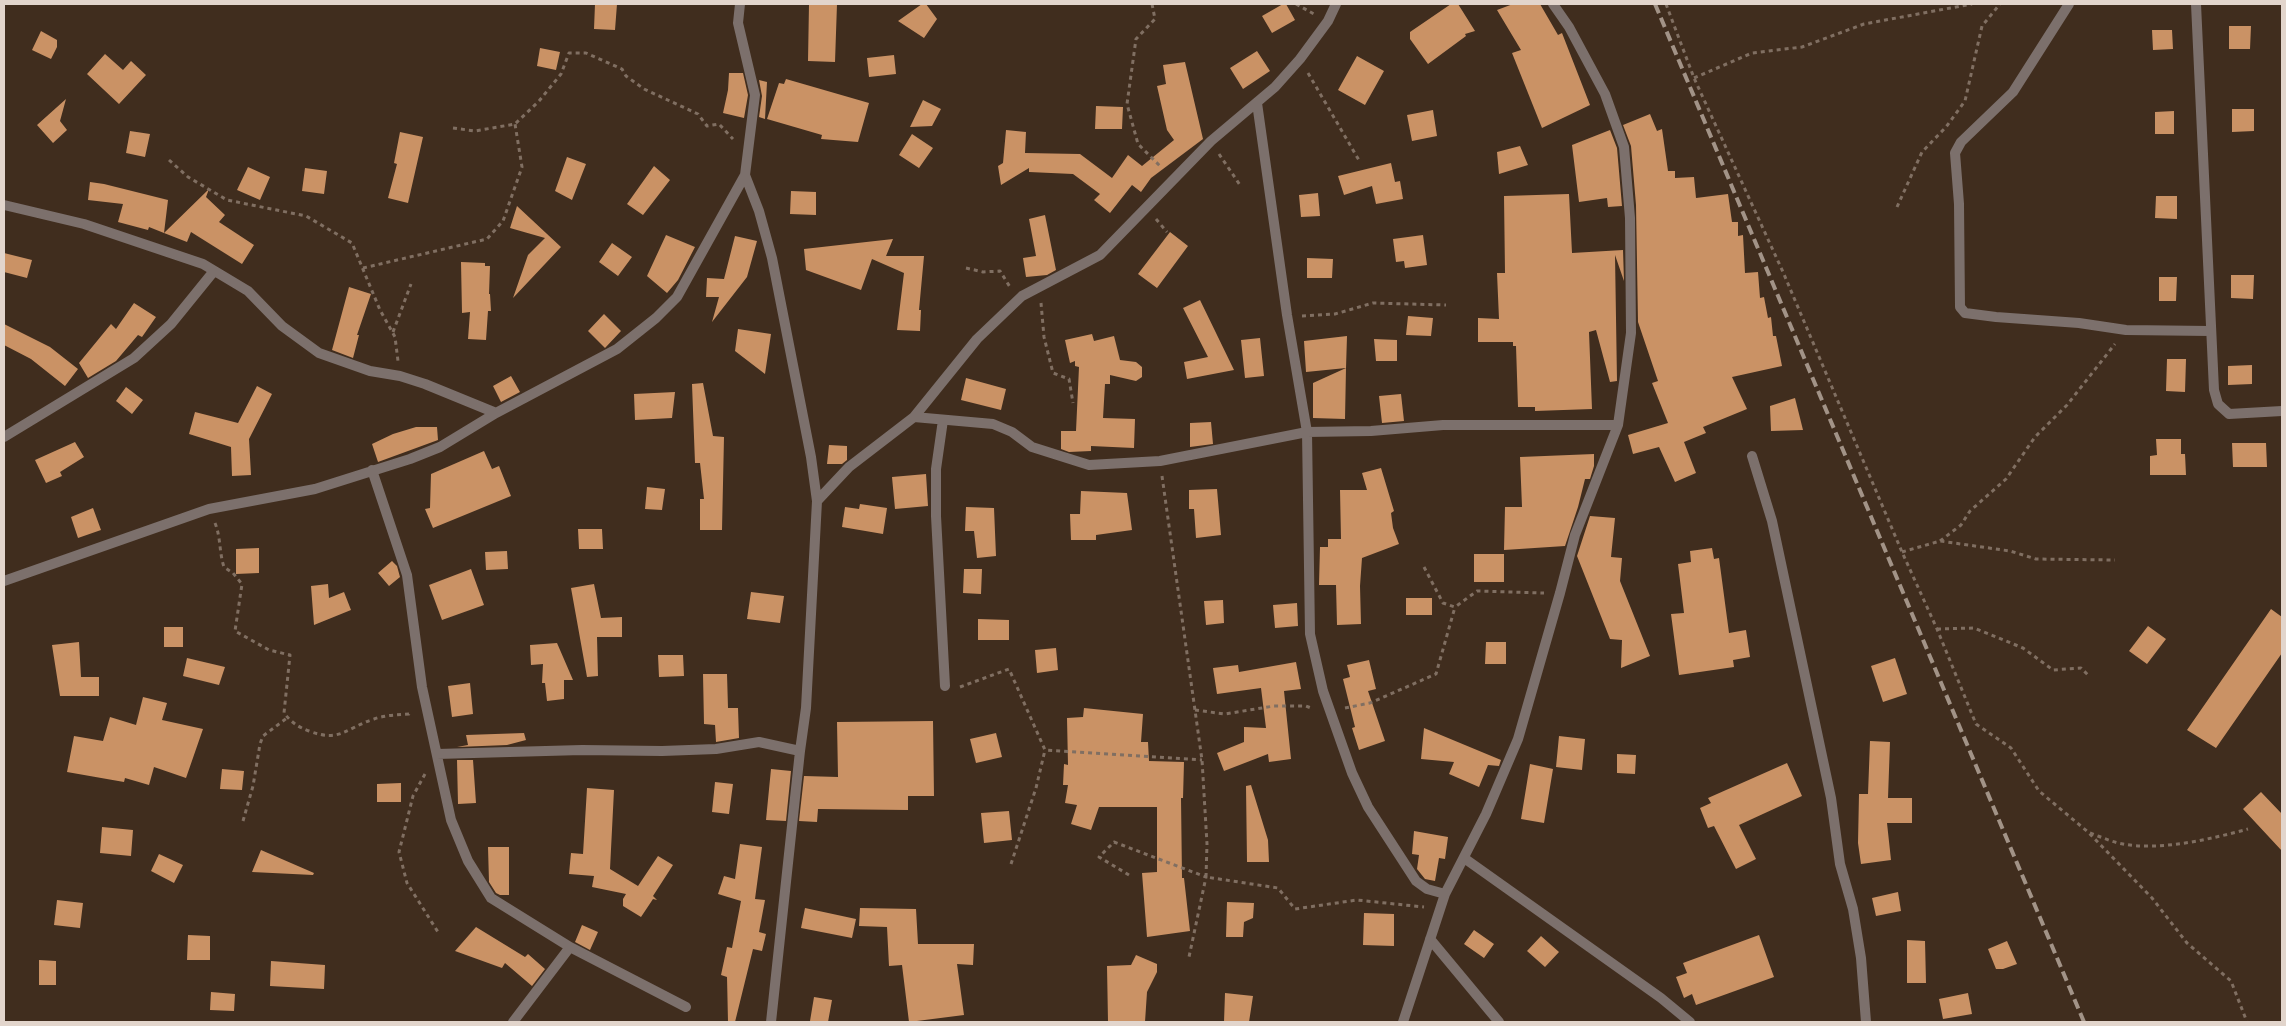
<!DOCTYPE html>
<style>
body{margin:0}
#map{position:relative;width:2286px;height:1026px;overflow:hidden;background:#402d1e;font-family:Raleway,sans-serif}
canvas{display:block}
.frame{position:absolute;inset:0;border:5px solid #e2d5cc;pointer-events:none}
</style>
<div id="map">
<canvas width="2286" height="1026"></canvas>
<div class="frame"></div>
</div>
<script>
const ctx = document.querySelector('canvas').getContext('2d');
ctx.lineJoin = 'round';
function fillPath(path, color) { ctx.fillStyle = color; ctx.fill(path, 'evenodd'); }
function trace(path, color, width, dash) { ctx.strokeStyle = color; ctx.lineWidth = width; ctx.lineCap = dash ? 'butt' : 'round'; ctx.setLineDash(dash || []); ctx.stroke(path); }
const building = new Path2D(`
 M595,4H617L615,30L594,29Z
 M809,4H837L835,62L808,61Z
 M922,4H926L937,19L924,38L898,21Z
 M1283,4H1286L1295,20L1272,33L1262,16Z
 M1451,4H1458L1475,31L1465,34L1466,36L1428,64L1410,39V32Z
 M1513,4H1540L1558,35L1562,33L1590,105L1542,128L1512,53L1521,50L1497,10Z
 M2229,26H2251L2250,49H2229Z
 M2152,30H2172L2173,49L2153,50Z
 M41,31L57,40V47L51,59L32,50Z
 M540,48L560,52L556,70L537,66Z
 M1257,51L1270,71L1243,89L1230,68Z
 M105,54L123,70L131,61L146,75L119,104L87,74Z
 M894,55L896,74L869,77L867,58Z
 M1357,56L1384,71L1365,105L1338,90Z
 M1185,62L1203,139L1151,178L1141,192L1132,185L1110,213L1094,200L1100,194L1073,174L1029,172V168L1001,185L998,166L1003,163L1006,130L1026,132L1025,153L1080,154L1112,178L1128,155L1142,166L1174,140L1167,130L1157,86L1166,84L1163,65Z
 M729,73H743L748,95L744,118L723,113L728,90Z
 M786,79L869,103L858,142L821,139L822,135L767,119L779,83L784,84Z
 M759,80L767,82L765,119L759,117L762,96Z
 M66,99L60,121L67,130L53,143L37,125Z
 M923,100L941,109L932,126L910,127Z
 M1096,106L1123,107L1122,129H1095Z
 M2232,109H2254V131L2232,132Z
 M1433,110L1437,136L1412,141L1407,115Z
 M2174,111V134H2155V112Z
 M1650,114L1657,131L1662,129L1668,171H1675V178L1694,177L1696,198L1728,194L1732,222H1738V236L1743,235L1745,273L1758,272L1760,298L1764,297L1768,318L1771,317L1773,336H1776L1782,366L1732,377L1747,409L1703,427L1706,433L1684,442L1696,473L1675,482L1659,447L1633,454L1628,435L1668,423L1652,383L1658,381L1638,322L1636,205L1631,146L1623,125Z
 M1610,130L1617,148L1622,206L1608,207L1607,198L1579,202L1572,145Z
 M130,131L150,134L145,157L126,153Z
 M400,132L423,137L408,203L388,198L397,164L394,163Z
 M912,134L933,148L919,168L899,155Z
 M1520,146L1528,165L1499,174L1497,152Z
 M567,157L586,164L572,200L555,191Z
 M1391,163L1395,182L1400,181L1403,199L1376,204L1372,186L1344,195L1338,176Z
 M654,166L670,180L643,215L627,204Z
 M248,167L270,177L260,200L237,190Z
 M305,168L327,171L324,194L302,191Z
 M90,182L104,184L168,200L164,233L149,227L148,230L118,222L123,204L88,200Z
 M209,189L206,197L225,215L219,222L254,245L242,264L191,232L187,242L164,233Z
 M791,191L816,192V215L790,214Z
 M1318,193L1320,216L1301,217L1299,195Z
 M1569,194L1572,253L1623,250L1624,281L1615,255L1617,381L1610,382L1596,330L1589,332L1592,409L1535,411V407H1518L1516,346H1513V342H1478V318L1499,319L1497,273H1505L1504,196Z
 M2156,196H2177V219L2155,218Z
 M517,206L561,247L513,298L528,255L545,238L510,228Z
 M1045,215L1056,270L1047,275L1026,277L1023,258L1036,256L1029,219Z
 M1170,232L1188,246L1157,288L1138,274Z
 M666,235L695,247L678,280L667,293L647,276Z
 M1423,235L1427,265L1405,268L1404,261L1396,262L1393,239Z
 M735,236L757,241L747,277L712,322L719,297H706L707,278L724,279Z
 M893,239L886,256H924L919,310H921L920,331L897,330L904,273L872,259L861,290L806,270L804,249Z
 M612,243L632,257L618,276L599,262Z
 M4,253L32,260L27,278L4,272Z
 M1307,258L1333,259L1332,278H1307Z
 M461,262L485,263V266H490L489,294H490L491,311H488L486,340L468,339L470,312L462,313Z
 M2231,275H2254L2253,299L2231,298Z
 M2159,277H2177L2176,301H2159Z
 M349,287L371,294L357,335H359L353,358L332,350Z
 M1200,300L1234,370L1187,379L1184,362L1208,357L1183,308Z
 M134,303L156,317L142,337L138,335L116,361L88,378L79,363L111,324L116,329Z
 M604,314L621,331L605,348L588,331Z
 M1408,316L1433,318L1431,336L1406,335Z
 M4,324L50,347L78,369L65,386L31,359L4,345Z
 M738,329L771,334L765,374L735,351Z
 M1092,334L1094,341L1114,336L1120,360L1136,362L1142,367V377L1136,381L1110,375V384H1105L1103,418L1135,419L1134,448L1091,446V451L1069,452L1061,449V431H1076L1079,367L1075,366V361L1070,363L1065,340Z
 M1347,336L1346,368L1306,372L1304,341Z
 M1260,338L1264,376L1245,378L1241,340Z
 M1374,339L1397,340V361H1376Z
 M2167,359H2186L2185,392L2166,391Z
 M2252,365V384L2228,385V366Z
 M1346,368L1345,419L1313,418V383Z
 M511,376L520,392L501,402L493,386Z
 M966,378L1006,389L1001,410L961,400Z
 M703,383L713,436L724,437L722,530H700V499H704L700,463H695L692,384Z
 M257,386L272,394L249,439L251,475L232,476L231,447L189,434L195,412L238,423Z
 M126,387L143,400L132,414L116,401Z
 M675,392L672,418L635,420L634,394Z
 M1401,394L1404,421L1382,423L1379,396Z
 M1795,398L1803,430L1771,431L1770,406Z
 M1211,422L1213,444L1190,447V423Z
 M416,427H437L438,440L378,462L372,444L393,434Z
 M2156,439H2181V454H2185L2186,475H2150V456L2157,455Z
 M75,442L84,457L60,472L62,476L46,483L35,460Z
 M2232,443H2266L2267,467H2233Z
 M829,445L847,446V460L842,464H827Z
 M484,451L492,469L499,466L511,496L433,528L425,509L430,508L431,474Z
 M1594,454V466L1590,479H1585L1578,507L1565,546L1504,550L1505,507H1522L1520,457Z
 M1381,468L1394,511L1391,513L1393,528L1399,544L1362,558L1360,586L1361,624L1337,625L1336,585H1319L1320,547H1328V539H1341L1340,490H1367L1362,473Z
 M926,474L928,506L895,509L892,477Z
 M647,487L665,489L662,510L645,509Z
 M1217,489L1221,535L1196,538L1194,509H1189V490Z
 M1081,491L1127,493L1132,530L1096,535V540H1071L1070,514H1080Z
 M860,504L887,508L883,534L842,527L845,507L859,509Z
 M966,507L994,508L996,556L977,558L974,531H965Z
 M93,508L101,530L78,538L71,517Z
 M1590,516L1615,518L1611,557L1622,558L1620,581L1650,656L1621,668L1622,640L1610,639L1577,556Z
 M578,529H602L603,549H579Z
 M259,548V573L236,574V549Z
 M1712,548L1714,559L1719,558L1729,633L1746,630L1750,657L1733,660L1734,667L1679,675L1671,614L1684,613L1678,564L1691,562L1690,551Z
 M507,551L508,569L486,570L485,552Z
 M1474,554H1504V582H1474Z
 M392,561L397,566L400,577L389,586L378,573Z
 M471,569L484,605L442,620L429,585Z
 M964,569H982L981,594L963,593Z
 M328,584L329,598L344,592L351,610L314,625L311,586Z
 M594,584L601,618L622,617V637H597L598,676L587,677L571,588Z
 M751,592L784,596L780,623L747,619Z
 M1406,598H1432V615H1406Z
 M1223,600L1224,623L1206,625L1204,601Z
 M1297,603L1298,626L1275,628L1273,605Z
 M2271,609L2282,617V653L2216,748L2187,730Z
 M978,619L1009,620V640H978Z
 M2148,626L2166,639L2147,664L2129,651Z
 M164,627H183V647H164Z
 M79,642L81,677H99V696H60L52,645Z
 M1486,642H1506V664H1485Z
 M557,643L573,680H564V699L547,701L545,683H542L543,664L531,665L530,645Z
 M1056,648L1058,670L1037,673L1035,650Z
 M658,655H683L684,676L659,677Z
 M187,658L225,667L219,685L183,676Z
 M1895,658L1907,694L1883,702L1871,666Z
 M1369,660L1376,689L1368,691L1385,741L1359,750L1352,728L1355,727L1343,679L1350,677L1347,665Z
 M1296,662L1301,689L1284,691L1291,759L1269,762L1268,754L1224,771L1217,753L1244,742V727L1266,728L1261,688L1217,694L1213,668L1238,665L1239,672Z
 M703,674H727L728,708H738L739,738L716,742L715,725L704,724Z
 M470,683L473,714L452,717L448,686Z
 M143,697L167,703L162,720L203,729L186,778L154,767L149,785L125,778L124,782L67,772L74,736L103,741L110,717L136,725Z
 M1084,708L1143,714L1141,742H1148L1149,761L1184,762L1183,798H1181L1182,878H1184L1190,931L1147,937L1142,873L1157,872V807H1099L1091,830L1071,824L1077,805L1065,803L1068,785H1063L1064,764L1068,765L1067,718L1083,717Z
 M933,721L934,796H908V810L818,809L817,822L799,821L804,776L838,777L837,722Z
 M1424,728L1501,760L1499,766L1488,765L1479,787L1449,774L1454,762L1421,759Z
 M524,733L526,740L507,745L457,747L468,745L466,735Z
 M996,733L1002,757L976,763L970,739Z
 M1559,736L1585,739L1582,770L1556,767Z
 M1870,741L1890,742L1888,798H1912V823H1887L1891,860L1861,864L1858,843L1859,794H1868Z
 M1617,754L1636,755L1635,774L1617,773Z
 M457,760H473L476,803L458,804Z
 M1787,763L1802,796L1739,825L1756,859L1736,869L1714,826L1708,828L1700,808L1711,803L1708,798Z
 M1530,764L1553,769L1544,823L1521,819Z
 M222,769L244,771L242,790L220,789Z
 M771,769L791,771L786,821L766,820Z
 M715,782L733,784L729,814L712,812Z
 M401,783V802H377V784Z
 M1251,785L1268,840L1269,862H1247L1246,786Z
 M587,788L614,790L610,869L638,886L658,856L673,865L653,896L657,900L653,899L641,917L623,906V899L626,894L592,887L594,876L569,874L571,853L583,854Z
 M2261,792L2282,814V851L2243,809Z
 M1009,811L1012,840L984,843L981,813Z
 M102,827L133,830L131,856L100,853Z
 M1414,831L1448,837L1445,859L1439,858L1435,881L1425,879L1417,869L1419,855L1412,854Z
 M740,844L762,847L755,899L765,900L759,932L766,934L762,951L753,949L735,1022H728L727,977L721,975L727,947L732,948L741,901L718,894L724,876L735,879Z
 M488,847H509V895H500L496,893L489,882Z
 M261,850L314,873L313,875L252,872Z
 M159,854L183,865L174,883L151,871Z
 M1898,892L1901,911L1876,916L1872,898Z
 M57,900L83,903L80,928L54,925Z
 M1227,902L1254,903L1253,918L1244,922L1243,937H1226Z
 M805,908L856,919L852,938L801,928Z
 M860,908L916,909L918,944H974L973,965L957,964L964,1015L909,1022L902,965L889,966L887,927L859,926Z
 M1364,913L1394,914V946L1363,945Z
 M582,925L598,932L590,950L575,942Z
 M476,927L525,957L528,954L545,969L532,986L505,963L502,968L455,951Z
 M1474,930L1494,944L1484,958L1464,944Z
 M188,935L210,936V960H187Z
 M1759,935L1774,977L1696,1005L1692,994L1684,998L1676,977L1687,973L1683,963Z
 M1541,936L1559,952L1545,967L1527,951Z
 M1907,940L1925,941L1926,983H1907Z
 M2007,941L2017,964L2003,969H1996L1988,949Z
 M1136,955L1157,964V972L1147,992L1145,1022H1108L1107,966L1131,965Z
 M39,960L56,961V985H39Z
 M271,961L325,965L324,989L270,986Z
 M211,992L235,994L234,1011L210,1010Z
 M1225,993L1253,996L1249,1022H1224Z
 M1968,993L1972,1014L1943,1019L1939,999Z
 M814,997L832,1000L828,1022L810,1021Z`);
const path = new Path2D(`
 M1152,4L1155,19L1136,39L1127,104L1138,144L1162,168
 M1296,4L1314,14
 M1666,4L1694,78L1783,272L1902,552L1937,629L1976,724L2011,748L2039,791L2088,832L2152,898L2187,943L2231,981L2247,1022
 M1308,73L1360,162
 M1694,78L1752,53L1802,47L1864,24L1972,4
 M453,128L475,131L515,124L539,101L561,74L569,53H586L622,69L626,76L644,89L698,114L707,126L719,124L733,139
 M1219,154L1240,185
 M169,160L188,177L227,200L306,216L352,243L380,310L395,337L398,361
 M1897,207L1922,152L1946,127L1965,101L1982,26L2000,4
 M1156,219L1167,232
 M363,268L487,239L503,221L522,167L515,124
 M966,268L983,272L1000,271L1010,287
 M1041,303L1044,337L1053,373L1069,379L1073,403
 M1302,316L1335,314L1373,303L1446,305
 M393,332L411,284
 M1162,476L1202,760L1207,844L1206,877L1278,888L1295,909L1357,900L1424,907
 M215,523C221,538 219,552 224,567L233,573L242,584L235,631L269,650L290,655L284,713C291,722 298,727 309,731C340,743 346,728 374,719C385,715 397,715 409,714L410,712
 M1940,541L1961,525L1970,511L2006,479L2035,437L2067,405L2115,344
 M1902,552L1940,541L2010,551L2036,559L2115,560
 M1424,567L1443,603L1455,607L1477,591L1544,593
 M1937,629L1974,628L2023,648L2053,670L2081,668L2090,677
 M960,687L1009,669L1045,750L1202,760
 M1345,708L1370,703L1436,674L1455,607
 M1195,710L1225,714L1274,706H1306L1311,708
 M425,774L413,796L399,852L407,883L438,932
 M243,821L253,786L260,744L263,736L287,718
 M2090,833C2101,837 2112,842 2123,844C2161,851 2211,839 2248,829
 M1011,864L1036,788L1045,750
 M1129,875L1099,857L1114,842L1206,877L1189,957`);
const minor = new Path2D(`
 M740,4L738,23L755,95L745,175L759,211L772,258L811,457L817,501L806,708L800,751L771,1022
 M2069,4L2013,92L1961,142L1955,153L1959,204L1960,307L1965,313L1996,317L2079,323L2126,330L2210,331
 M2196,4L2214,390L2218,404L2229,414L2282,411
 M1257,103L1287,315L1307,432L1310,634L1323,691L1352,773L1368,807L1416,881L1427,889L1445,894
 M4,205L84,224L203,264L248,291L282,326L319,353L370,371L400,376L425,384L496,413
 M914,417L993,424L1012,432L1032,447L1089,465L1160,461L1307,432L1371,431L1443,425H1618
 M943,420L936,469V516L945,686
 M4,437L134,358L171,324L214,271
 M1752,456L1772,521L1831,798L1840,864L1853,909L1861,958L1866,1022
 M372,470L407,575L422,687L451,820L468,861L491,898L570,947
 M817,501L849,467L914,417L977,339L1022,296L1100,255L1211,141L1275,87L1300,59L1328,21L1336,4
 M4,581L209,509L315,489L410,459L440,447L496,413L617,349L656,318L677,297L745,175
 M437,754L582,750L662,751L716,749L759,742L800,751
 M1464,858L1661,998L1690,1022
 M1430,939L1499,1022
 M513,1022L570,947L686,1007
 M1403,1022L1445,894L1486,814L1518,739L1560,593L1575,535L1618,425L1631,333L1630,218L1624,147L1605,94L1569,27L1553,4`);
const rail = new Path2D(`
 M1655,4L2084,1022`);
fillPath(building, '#ca9265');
trace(path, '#806f62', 3, [4, 4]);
trace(minor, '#7c706c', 10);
trace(rail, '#a29387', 4, [10, 5]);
</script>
